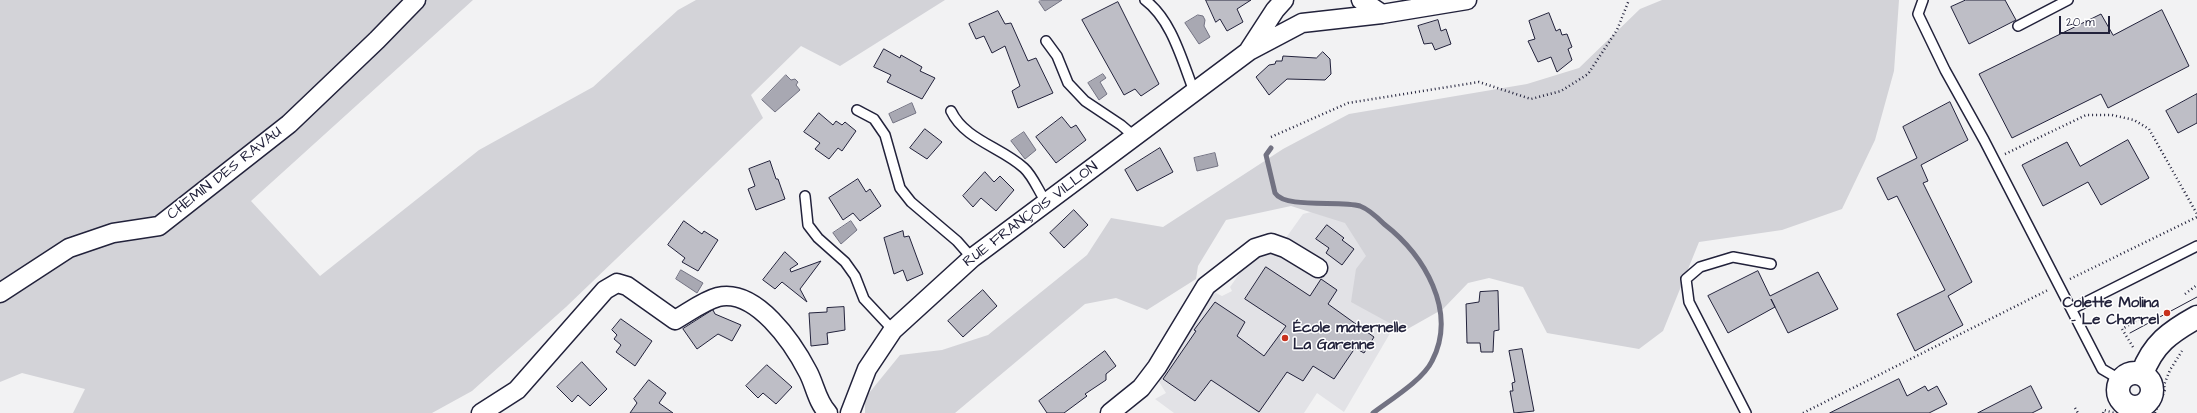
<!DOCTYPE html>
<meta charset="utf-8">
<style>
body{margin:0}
#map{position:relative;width:2197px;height:413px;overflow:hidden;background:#f2f2f3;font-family:"Architects Daughter",sans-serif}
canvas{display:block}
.scale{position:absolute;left:2059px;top:16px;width:51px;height:18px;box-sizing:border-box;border:2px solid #22223b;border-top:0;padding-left:5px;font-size:12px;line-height:14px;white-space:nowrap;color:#22223b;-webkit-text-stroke:3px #fff;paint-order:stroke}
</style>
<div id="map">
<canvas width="2197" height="413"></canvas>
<div class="scale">20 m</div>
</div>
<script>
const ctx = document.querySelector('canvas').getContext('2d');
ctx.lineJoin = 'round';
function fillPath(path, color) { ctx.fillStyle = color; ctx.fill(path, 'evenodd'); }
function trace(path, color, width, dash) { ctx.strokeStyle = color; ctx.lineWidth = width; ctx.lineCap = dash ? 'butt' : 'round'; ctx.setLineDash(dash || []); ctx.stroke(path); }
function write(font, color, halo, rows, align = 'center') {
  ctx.font = font + ' "Architects Daughter",sans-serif'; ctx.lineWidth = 3; ctx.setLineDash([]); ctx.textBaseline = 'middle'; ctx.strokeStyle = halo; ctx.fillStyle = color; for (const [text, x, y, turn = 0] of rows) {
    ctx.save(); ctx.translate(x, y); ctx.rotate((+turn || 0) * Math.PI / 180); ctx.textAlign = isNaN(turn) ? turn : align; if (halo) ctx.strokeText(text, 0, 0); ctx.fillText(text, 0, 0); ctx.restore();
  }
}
const built = new Path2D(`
 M1336,206L1420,282L1344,412L1317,393L1304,413H1174L1155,399L1166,393L1158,380L1212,291L1222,296L1232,291L1230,287L1249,260L1283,242L1303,214Z`);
const green = new Path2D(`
 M0,0H473L251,201L320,276L479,150L593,87L678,10L696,0H945L840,66L801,46L751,95L763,118L566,307L472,391L432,413H73L85,389L22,373L0,382Z
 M1662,0H1899L1894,71L1875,140L1842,209L1782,230L1699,242L1663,331L1639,349L1547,333L1523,287L1489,278L1468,283L1443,309L1404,331L1351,302L1356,269L1366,256L1345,223L1291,206L1226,220L1198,266L1196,279L1147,310L1116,298L1085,304L955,413H865V398L900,355L942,350L988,335L1087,255L1111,218L1163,227L1283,149L1349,114L1527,84L1579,68L1640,9Z`);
const water = new Path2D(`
 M1041,0H1062L1045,11L1039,2Z
 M1198,15L1203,16L1205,20L1204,26L1210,37L1199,44L1185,23Z
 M1103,74L1106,78L1100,82L1107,94L1099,100L1088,83Z
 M786,75L791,80L795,79L798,82L796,85L800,90L775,112L762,100Z
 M912,103L916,113L893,123L889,114Z
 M1024,132L1036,150L1025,159L1011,141Z
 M1215,153L1218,166L1197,171L1194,158Z
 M851,221L857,230L841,244L833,233Z
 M681,270L703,283L697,293L676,279Z`);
const stream = new Path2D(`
 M1271,148L1266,155L1275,193C1285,209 1340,200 1360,206C1368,209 1378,218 1384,224C1424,255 1458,311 1432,361C1423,380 1390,400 1373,413`);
const building = new Path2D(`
 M1206,0H1251L1237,9L1243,22L1227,31L1220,19L1216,22Z
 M1966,0H2005L2016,20L1969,44L1951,7Z
 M1118,2L1159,84L1141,96L1135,89L1124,95L1082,20Z
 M2162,10L2189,66L2108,108L2101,94L2012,138L1979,74L2101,14L2113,35Z
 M998,11L1005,24L1011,23L1028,61L1036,58L1053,93L1018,108L1012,91L1020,86L1005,46L992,53L984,36L976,39L969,24Z
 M1549,13L1556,31L1560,29L1562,35L1567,34L1572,47L1568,49L1572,60L1557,72L1551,57L1538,62L1528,41L1535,39L1529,21Z
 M1438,20L1441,31L1446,29L1451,44L1435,50L1432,43L1424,44L1418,26Z
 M884,49L900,58L901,55L922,67L920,71L935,78L922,99L887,82L891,75L874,67Z
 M1323,52L1330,59L1331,74L1325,80L1287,79L1269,95L1256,77L1269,65L1275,64L1276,61H1282L1283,56L1316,58Z
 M2197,94V123L2178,133L2166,111Z
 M1950,102L1968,140L1921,165L1928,181L1923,183L1972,282L1948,296L1963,325L1915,351L1897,314L1945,290L1897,196L1888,200L1877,178L1917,158L1903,127Z
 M819,113L833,125L836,121L842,125L845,122L856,131L842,151L838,148L829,159L815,149L820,143L804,132Z
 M1062,117L1071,128L1076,125L1086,140L1056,163L1036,137Z
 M925,129L942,142L927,159L910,148Z
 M2128,140L2149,178L2101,205L2088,182L2043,206L2022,165L2067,142L2080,166Z
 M1160,148L1173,172L1137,191L1125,170Z
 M770,161L776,179H778L785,199L756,210L748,189L755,186L749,169Z
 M985,172L994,182L1000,176L1014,190L996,211L981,198L973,207L963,196Z
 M858,179L866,192L870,189L881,206L860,221L853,213L843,220L829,198Z
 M1074,210L1088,225L1064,248L1050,233Z
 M684,221L702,234L704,231L718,240L698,271L682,262L685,258L668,245Z
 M1327,225L1344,238L1342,240L1354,249L1342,265L1326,253L1329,248L1316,239Z
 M903,231L904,237L909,236L923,274L907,281L903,270L894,274L884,238Z
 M785,252L798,264L790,269L791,272L821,261L800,289L807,302L782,282L775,289L763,280Z
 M1266,267L1310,296L1321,279L1337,290L1328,304L1374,337L1364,353L1355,348L1334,379L1313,366L1303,381L1287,372L1259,412L1211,380L1195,401L1163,379L1196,331L1194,330L1215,302L1245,322L1237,336L1264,356L1286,326L1245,299Z
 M1758,271L1770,296L1818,272L1838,309L1788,333L1771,299L1775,307L1728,333L1708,296Z
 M983,290L997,306L963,337L948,321Z
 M1498,291L1499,330L1494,331L1493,352H1481L1480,343H1467L1466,304L1479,302L1480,292Z
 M844,307L845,330L827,333L828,344L811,346L809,313L827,312V308Z
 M713,310L715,314L741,325L732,341L718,334L697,349L683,329Z
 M621,319L652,341L635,366L616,352L621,345L614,339L617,335L612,330Z
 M1522,349L1534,411L1514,413L1510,391H1513L1512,383L1515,382L1509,351Z
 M1105,351L1116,366L1106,374V380L1085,394L1087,396L1064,413H1047L1039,401Z
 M582,362L607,389L590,406L578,395L572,402L557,387Z
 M767,365L792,387L776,404L763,393L758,398L746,386Z
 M1899,379L1907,396L1925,386L1928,391L1937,386L1947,404L1929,413H1830Z
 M649,380L666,393L659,403L673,413H630L637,403L634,399Z
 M2031,386L2042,408L2032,413H1978Z`);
const path = new Path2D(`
 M1271,137L1348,103L1479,82L1531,99L1561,91L1588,74L1617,30L1629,0
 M2005,154L2086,115H2112L2134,120L2149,129L2197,214
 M2070,279L2197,217
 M2185,294L2197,285
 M2133,347L2122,329L2141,318
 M2075,408L2078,413
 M1803,413L2048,290
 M2103,413L2104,410L2114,413
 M2155,413L2165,390L2164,385L2170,370L2182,351`);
const service = new Path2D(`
 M1145,0C1172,20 1182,61 1194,91
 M1923,0L1918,14L1945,70L1984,140L2102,369L2121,380
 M2018,26L2068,0
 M1046,41L1057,56L1068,83L1085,101L1121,125L1135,137
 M857,110L874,119L885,135L900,188L911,202L957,241L972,258
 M951,111C965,140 1001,147 1024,168C1033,176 1039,192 1046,202
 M805,196L808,225L818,238L845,262L855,276L864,299L893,330
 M2072,309L2197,246
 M1746,413L1689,302L1686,279L1700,267L1733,257L1771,264
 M2138,413L2140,406`);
const minor = new Path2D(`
 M1361,0L1382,14
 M1249,50L1275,10L1284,0
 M0,293L69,248L113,233L159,226L289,124L377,40L416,0
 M481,413L517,390L605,290L617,283L627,286L675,320C688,313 703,301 718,297C756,288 793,343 808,372C815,385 817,402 828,413
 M850,413L867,369L893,330L972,258L1249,51L1302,23L1382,14L1467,0
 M1110,413L1141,388L1157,367L1206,286L1255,248L1271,243L1285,248L1318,268`);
const tertiary = new Path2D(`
 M2118 390a17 17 0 1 1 34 0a17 17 0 1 1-34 0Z
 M2142,374C2153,344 2170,332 2197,317`);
const tram = new Path2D(`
 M2130,333L2197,297`);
const markers = [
 [2167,313,4,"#c8321e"],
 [1285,338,4,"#c8321e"]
];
const streetNames = [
 ["CHEMIN DES RAVAU",225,174,-38],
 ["RUE FRANÇOIS VILLON",1031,215,-37]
];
const poiNames = [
 ["Colette Molina",2159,304],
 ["- Le Charrel",2159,321],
 ["École maternelle",1293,329,"left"],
 ["La Garenne",1293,346,"left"]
];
fillPath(built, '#e2e2e6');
fillPath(green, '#d3d3d8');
fillPath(water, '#a8a8b2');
trace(water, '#727282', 1);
trace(stream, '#727282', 5);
fillPath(building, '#bebec6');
trace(building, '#22223b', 1);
trace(service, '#22223b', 12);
trace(minor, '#22223b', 21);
trace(tertiary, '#22223b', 25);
trace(path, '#22223b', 2.5, [1, 3]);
trace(service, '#fff', 9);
trace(minor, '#fff', 18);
trace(tertiary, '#fff', 22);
trace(tram, '#22223b', 1);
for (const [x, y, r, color] of markers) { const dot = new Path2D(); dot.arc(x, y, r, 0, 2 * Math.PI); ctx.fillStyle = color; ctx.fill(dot); trace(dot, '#fff', 1.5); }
write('15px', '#22223b', '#fff', streetNames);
write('bold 15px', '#22223b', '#fff', poiNames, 'right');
</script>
